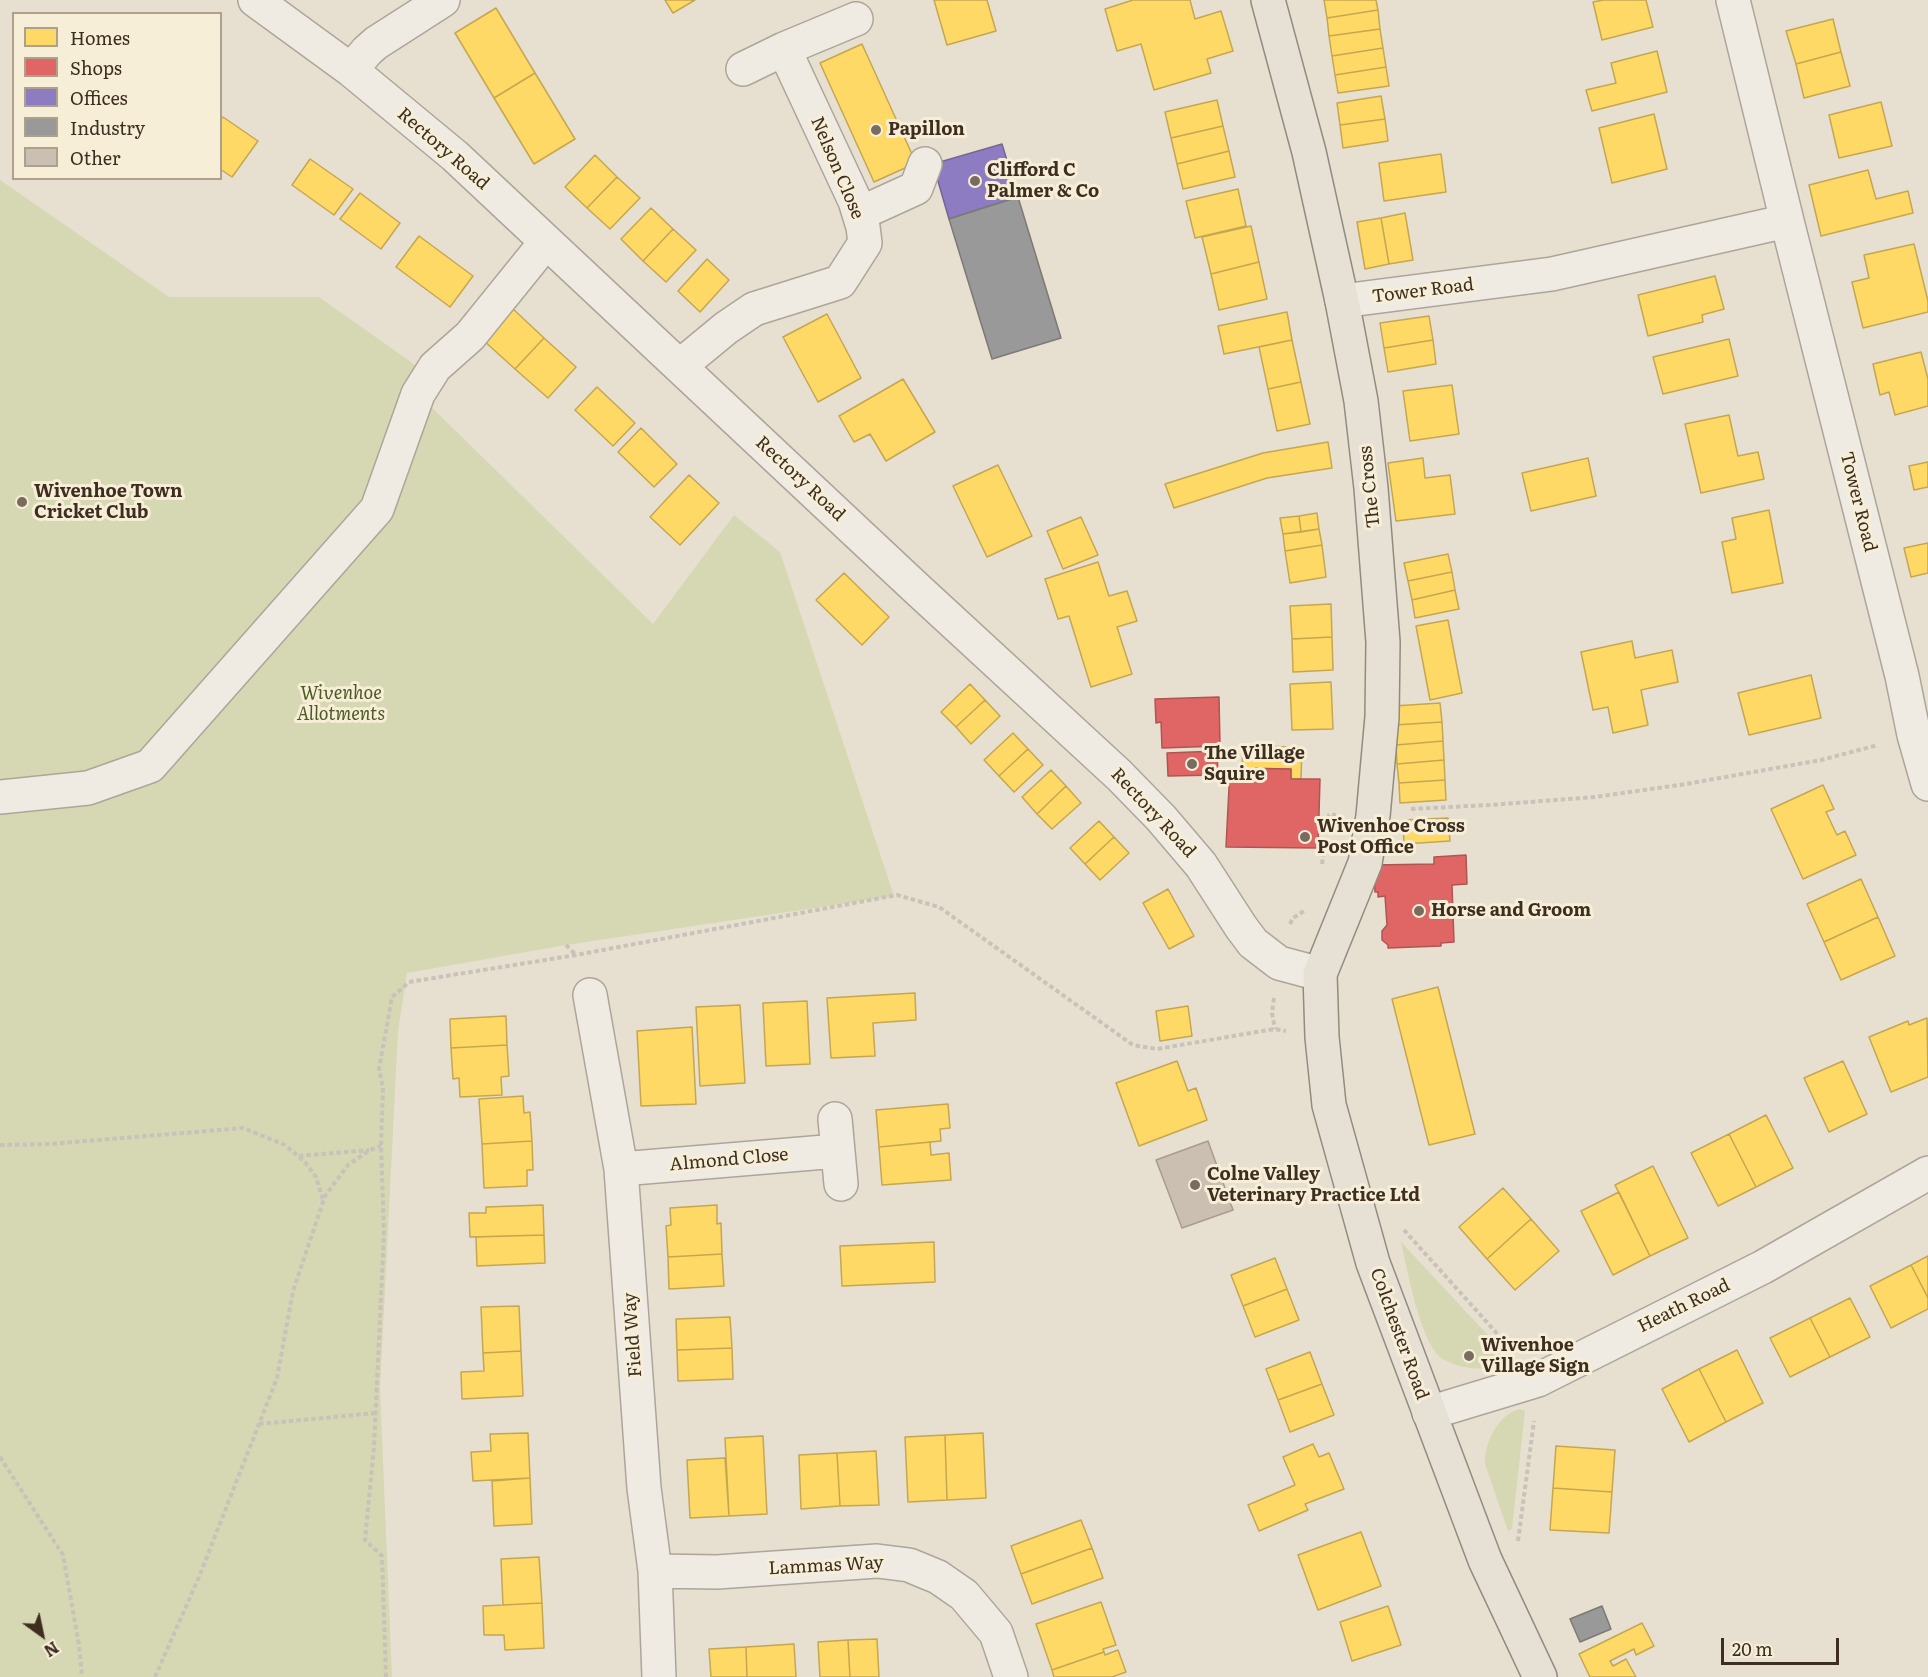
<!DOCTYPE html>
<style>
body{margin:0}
#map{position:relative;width:1928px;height:1677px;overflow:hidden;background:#e7e0d1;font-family:Literata,serif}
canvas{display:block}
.legend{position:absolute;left:12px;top:12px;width:210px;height:168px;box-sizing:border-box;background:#f7eed8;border:2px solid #ada18e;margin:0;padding:8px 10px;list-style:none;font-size:18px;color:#3d2e20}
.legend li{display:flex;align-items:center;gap:12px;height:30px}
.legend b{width:30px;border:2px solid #ada18e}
.north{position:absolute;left:12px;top:1605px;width:60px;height:60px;-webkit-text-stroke:4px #f7eed8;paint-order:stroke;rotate:147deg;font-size:16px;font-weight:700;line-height:24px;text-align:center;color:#3d2e20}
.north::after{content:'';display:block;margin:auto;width:21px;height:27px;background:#3d2e20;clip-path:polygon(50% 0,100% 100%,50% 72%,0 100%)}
.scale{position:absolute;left:1721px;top:1638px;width:118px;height:27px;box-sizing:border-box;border:3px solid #3d2e20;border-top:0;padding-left:8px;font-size:18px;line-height:21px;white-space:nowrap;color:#3d2e20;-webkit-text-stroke:4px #f7eed8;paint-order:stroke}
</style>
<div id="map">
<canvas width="1928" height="1677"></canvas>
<ul class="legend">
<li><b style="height:16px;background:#ffd966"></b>Homes</li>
<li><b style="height:16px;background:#e06666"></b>Shops</li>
<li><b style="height:16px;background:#8e7cc3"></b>Offices</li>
<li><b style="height:16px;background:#999"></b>Industry</li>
<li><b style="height:16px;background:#cbbfb2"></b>Other</li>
</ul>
<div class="north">N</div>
<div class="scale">20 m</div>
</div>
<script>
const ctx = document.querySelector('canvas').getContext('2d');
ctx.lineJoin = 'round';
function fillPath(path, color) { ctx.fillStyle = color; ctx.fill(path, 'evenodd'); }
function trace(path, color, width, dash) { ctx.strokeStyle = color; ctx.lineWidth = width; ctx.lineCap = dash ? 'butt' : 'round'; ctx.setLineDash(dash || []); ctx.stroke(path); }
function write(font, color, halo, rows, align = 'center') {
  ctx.font = font + ' Literata,serif'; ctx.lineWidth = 6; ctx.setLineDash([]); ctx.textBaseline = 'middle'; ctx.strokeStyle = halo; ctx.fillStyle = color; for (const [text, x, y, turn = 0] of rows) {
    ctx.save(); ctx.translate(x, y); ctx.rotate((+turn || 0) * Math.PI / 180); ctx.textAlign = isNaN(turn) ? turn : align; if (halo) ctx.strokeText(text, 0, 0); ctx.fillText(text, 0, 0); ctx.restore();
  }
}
const green = new Path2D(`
 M0,180L169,297H319L425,372L418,394L653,624L734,515L780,552L894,896L566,945L407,973L398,1031L380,1389L392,1677H0Z
 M1401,1242L1511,1360C1498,1367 1486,1370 1471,1368C1461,1367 1448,1363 1440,1357C1420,1340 1407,1269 1401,1242Z
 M1519,1409L1525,1411L1512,1529L1508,1531L1485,1464C1484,1443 1498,1415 1519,1409Z`);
const homes = new Path2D(`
 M665,0H695L673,13Z
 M934,0H987L996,31L947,45Z
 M1133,0H1190L1195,19L1221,11L1233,51L1207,59L1211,73L1154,90L1141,44L1117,51L1105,9Z
 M1324,0H1376L1378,10L1327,18Z
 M1603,0H1646L1653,27L1602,40L1593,2Z
 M496,8L535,73L494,98L455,33Z
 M1378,10L1380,29L1329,36L1327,18Z
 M1833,19L1841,52L1796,64L1786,31Z
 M1380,29L1383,48L1332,56L1329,36Z
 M862,44L916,163L874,182L820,63Z
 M1383,48L1386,67L1335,75L1332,56Z
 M1657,51L1667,92L1592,111L1586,90L1616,83L1611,63Z
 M1841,52L1850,86L1804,98L1796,64Z
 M1386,67L1389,86L1338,93L1335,75Z
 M535,73L575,139L534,164L494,98Z
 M1381,96L1385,119L1340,125L1337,103Z
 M1217,100L1223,126L1171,138L1165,112Z
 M1881,102L1892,146L1839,158L1829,115Z
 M1654,114L1667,169L1612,183L1599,128Z
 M223,117L258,141L232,177L220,169V120Z
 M1385,119L1388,141L1343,148L1340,125Z
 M1223,126L1229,151L1177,164L1171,138Z
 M1229,151L1235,177L1183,189L1177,164Z
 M1441,154L1446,192L1384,201L1379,163Z
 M595,155L617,177L587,208L565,187Z
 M310,159L353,189L334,215L292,185Z
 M1868,170L1876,199L1908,191L1913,213L1821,236L1809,185Z
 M617,177L640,198L610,229L587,208Z
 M1238,189L1246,226L1195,238L1186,201Z
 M360,193L400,223L381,249L340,219Z
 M651,208L673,229L643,261L621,239Z
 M1405,213L1413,260L1389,264L1381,218Z
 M1381,218L1389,264L1365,269L1357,222Z
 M1251,226L1259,262L1211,274L1202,237Z
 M673,229L696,250L666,282L643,261Z
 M419,236L473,276L450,307L396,267Z
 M1914,244L1928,301V312L1863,328L1852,282L1869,278L1864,255Z
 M707,259L729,280L700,312L678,291Z
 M1259,262L1267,299L1219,310L1211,274Z
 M1715,276L1724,309L1702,315L1703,322L1648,336L1638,295Z
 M512,308L544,338L515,369L483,340Z
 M1287,312L1292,340L1224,354L1218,326Z
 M827,314L861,378L818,402L783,337Z
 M1429,316L1433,340L1384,348L1380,323Z
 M544,338L576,367L548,398L515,369Z
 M1729,339L1738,376L1663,394L1653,357Z
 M1292,340L1301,382L1268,389L1259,347Z
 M1433,340L1436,364L1388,372L1384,348Z
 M1921,352L1928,379V406L1895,415L1889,392L1880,395L1873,364Z
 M903,379L935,432L886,461L870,434L854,442L839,416Z
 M1301,382L1310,424L1277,431L1268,389Z
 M1452,385L1459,434L1410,441L1403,391Z
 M597,387L635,423L613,446L575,410Z
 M1729,415L1738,456L1758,452L1764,479L1701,493L1685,424Z
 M641,428L677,464L654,487L618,452Z
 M1328,442L1332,468L1267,478L1174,508L1165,484L1263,453Z
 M1423,458L1425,478L1450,475L1455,514L1396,521L1388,463Z
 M1588,458L1596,496L1531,511L1522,473Z
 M1928,462V487L1914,490L1909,466Z
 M998,465L1032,536L987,557L953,486Z
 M689,475L719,503L680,545L650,517Z
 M1769,510L1783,583L1732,593L1722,542L1736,539L1732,518Z
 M1317,513L1319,529L1301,532L1299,516Z
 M1299,516L1301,532L1283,534L1280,518Z
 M1081,517L1098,555L1063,569L1047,531Z
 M1319,529L1322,545L1285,551L1283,534Z
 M1928,543V573L1911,577L1904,548Z
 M1322,545L1326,577L1290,583L1285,551Z
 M1448,554L1452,572L1408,581L1404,563Z
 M1098,562L1109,596L1127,591L1137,621L1117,627L1132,674L1091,687L1069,616L1058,619L1045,579Z
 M1452,572L1455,590L1412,600L1408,581Z
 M844,573L889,617L862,645L816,600Z
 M1455,590L1459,609L1415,618L1412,600Z
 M1331,604L1332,637L1292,639L1290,606Z
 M1448,620L1462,693L1430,700L1416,626Z
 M1332,637L1333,670L1293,672L1292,639Z
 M1632,641L1635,658L1672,650L1678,682L1641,690L1648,725L1613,733L1608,707L1593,710L1581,652Z
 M1811,675L1821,718L1749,735L1738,693Z
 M1331,682L1333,729L1292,730L1290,684Z
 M970,684L985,700L956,727L941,712Z
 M985,700L1000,716L971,744L956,727Z
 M1440,703L1442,722L1395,725L1394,706Z
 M1442,722L1443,741L1396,745L1395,725Z
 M1013,733L1028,749L999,776L984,760Z
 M1443,741L1444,760L1397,764L1396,745Z
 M1243,746L1302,747L1301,779H1291V769L1242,768Z
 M1028,749L1043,765L1014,792L999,776Z
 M1444,760L1445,780L1399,783L1397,764Z
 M1051,770L1066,786L1037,814L1022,797Z
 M1445,780L1446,800L1400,803L1399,783Z
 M1823,785L1834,809L1826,812L1837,835L1845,831L1856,855L1803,879L1771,809Z
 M1066,786L1081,803L1052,829L1037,814Z
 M1448,818L1450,841L1404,844L1403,820Z
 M1099,821L1114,837L1085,864L1070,848Z
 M1114,837L1129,853L1100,880L1085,864Z
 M1861,879L1878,917L1824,942L1807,904Z
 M1168,889L1194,936L1169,949L1143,903Z
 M1878,917L1895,956L1841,980L1824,942Z
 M1438,987L1475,1134L1429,1145L1392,999Z
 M915,993L916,1020L873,1023L875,1056L831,1058L827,998Z
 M807,1001L810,1064L766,1066L763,1003Z
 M740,1005L745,1083L700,1086L696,1007Z
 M1188,1006L1192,1036L1160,1041L1156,1011Z
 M506,1016L507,1045L451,1048L450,1019Z
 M1927,1018L1928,1077L1891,1092L1869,1037L1908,1021L1909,1025Z
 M692,1027L696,1104L641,1106L637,1031Z
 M507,1045L509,1076L501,1077L502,1095L460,1097L459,1078L453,1079L451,1048Z
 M1177,1061L1188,1091L1196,1088L1207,1120L1139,1146L1116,1083Z
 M1843,1061L1867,1114L1829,1132L1804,1078Z
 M523,1096L524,1113L530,1112L532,1141L482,1144L479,1099Z
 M948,1104L950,1128L940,1129L941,1141L879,1147L876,1110Z
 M1766,1115L1793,1168L1756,1187L1729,1134Z
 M1729,1134L1756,1187L1718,1206L1691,1153Z
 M532,1141L533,1170H527V1186L484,1188L482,1144Z
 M930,1142L931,1155L949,1153L951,1180L882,1185L879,1147Z
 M1653,1166L1688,1238L1650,1256L1615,1185Z
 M1503,1188L1531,1219L1487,1259L1459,1227Z
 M1619,1192L1650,1256L1613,1275L1581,1211Z
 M543,1205L544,1235L470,1237L469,1213H486V1207Z
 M717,1205V1224L721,1223L722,1254L668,1257L666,1226L671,1225L670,1208Z
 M1531,1219L1559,1251L1515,1290L1487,1259Z
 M544,1235L545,1263L477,1266L476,1237Z
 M934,1242L935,1282L842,1286L840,1246Z
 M722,1254L724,1286L669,1289L668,1257Z
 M1928,1256V1298L1911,1265Z
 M1275,1258L1287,1289L1243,1306L1231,1275Z
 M1911,1265L1928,1298V1309L1891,1328L1870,1286Z
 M1287,1289L1299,1320L1255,1337L1243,1306Z
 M1850,1298L1870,1337L1830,1357L1810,1318Z
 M519,1306L521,1351L483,1353L481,1307Z
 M730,1317L732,1348L677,1350L676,1319Z
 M1810,1318L1830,1357L1790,1377L1770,1338Z
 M732,1348L733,1379L678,1381L677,1350Z
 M1737,1350L1763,1403L1726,1422L1699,1369Z
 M521,1351L523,1396L462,1399L461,1372L484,1371L483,1353Z
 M1310,1352L1322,1384L1278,1400L1266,1369Z
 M1699,1369L1726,1422L1689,1442L1662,1389Z
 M1322,1384L1334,1415L1290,1432L1278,1400Z
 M528,1433L530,1478L473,1481L471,1452L491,1451L490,1434Z
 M983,1433L986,1498L947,1500L945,1435Z
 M945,1435L947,1500L908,1502L905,1437Z
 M763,1436L767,1514L729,1516L725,1438Z
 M1313,1444L1319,1457L1329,1453L1344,1489L1305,1504L1308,1510L1259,1531L1248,1505L1295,1485L1283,1457Z
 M1556,1446L1615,1450L1612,1492L1553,1488Z
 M876,1451L879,1505L840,1506L837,1453Z
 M837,1453L840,1506L801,1509L799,1455Z
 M725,1458L729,1516L690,1518L687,1460Z
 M530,1478L532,1524L494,1526L492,1481Z
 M1553,1488L1612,1492L1609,1533L1550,1530Z
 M1081,1520L1092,1548L1021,1574L1011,1546Z
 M1361,1532L1381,1586L1318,1610L1298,1555Z
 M1092,1548L1103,1578L1032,1604L1021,1574Z
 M539,1557L542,1603L503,1605L501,1559Z
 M1101,1602L1116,1645L1103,1649L1104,1652L1052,1670L1036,1624Z
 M542,1603L544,1648L505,1650L504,1635H484L483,1606Z
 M1388,1606L1401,1645L1352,1661L1340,1622Z
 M1642,1623L1654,1646L1636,1655L1634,1649L1610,1661L1613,1666L1626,1659L1636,1677H1590L1579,1654Z
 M877,1639L879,1677H850L848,1640Z
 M848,1640L850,1677H820L818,1642Z
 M794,1644L796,1677H747L746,1647Z
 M746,1647L747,1677H711L709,1649Z
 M1118,1650L1126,1672L1112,1677H1054L1052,1670L1104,1652L1105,1655Z`);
const shops = new Path2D(`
 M1219,697L1220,746L1162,748L1161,722L1156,723L1155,699Z
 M1217,751L1218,775L1168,776L1167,753Z
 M1230,768L1291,769V779H1320L1318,848L1226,847Z
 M1466,855L1467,884L1452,885L1454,942L1441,943V946L1388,948V945L1382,940V931L1387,925L1385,896L1378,897V892H1375L1374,865L1434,864V857Z`);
const offices = new Path2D(`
 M1002,144L1018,197L949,219L933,164Z`);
const industry = new Path2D(`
 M1018,197L1061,338L992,359L949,219Z
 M1602,1606L1611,1629L1580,1642L1570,1619Z`);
const building = new Path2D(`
 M1208,1141L1233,1210L1182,1228L1156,1160Z`);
const path = new Path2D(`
 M1411,809L1490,805L1595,797L1686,784L1821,760L1878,745
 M1322,864L1329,815H1336
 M1290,924L1293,918L1304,911
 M566,945L576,955
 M1274,998L1272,1013L1275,1029
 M0,1145L50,1144L243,1128L285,1145L305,1162L316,1177L323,1200
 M299,1156L369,1150
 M1404,1230L1511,1349
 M259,1424L376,1413
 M0,1457L63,1555L79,1645L82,1677
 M1518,1541L1534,1421
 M155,1677L199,1577L277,1378L293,1291L325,1196L348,1165L370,1150L381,1146
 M386,1677L382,1556L365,1540L374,1447L384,1232L381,1145L383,1087L379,1069L392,997L409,982L576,955L897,895L939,907L1133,1045L1157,1049L1275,1029L1286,1031`);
const minor = new Path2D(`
 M255,0L351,70L455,156L915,587L1119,775L1161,818L1201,865L1241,927L1253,943L1279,963L1320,974
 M1733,0L1787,221L1902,676L1914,735L1928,784
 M784,49L856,19
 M351,70L367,51L376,43L443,0
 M859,214L916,188L925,164
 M1342,301L1552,274L1787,221
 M680,366L726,328L754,309L840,282L865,243L863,227L855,201L784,49L743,69
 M0,797L88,788L150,766L377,509L418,394L435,367L470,336L546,242
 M590,995L621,1169L644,1488L655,1571L659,1677
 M835,1119L841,1184
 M621,1169L837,1151
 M1429,1413L1538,1380L1763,1267L1928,1173
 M655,1571L717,1572L877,1561L909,1565L938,1577L964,1595L996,1633L1011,1677`);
const major = new Path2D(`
 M1268,0L1309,152L1342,301L1361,401L1371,488L1383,642L1382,717L1373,816L1365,863L1320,974L1322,1037L1329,1105L1373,1263L1485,1560L1540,1677`);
const markers = [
 [876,130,6,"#786c5e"],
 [975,181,6,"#786c5e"],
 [22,502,6,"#786c5e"],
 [1192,764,6,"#786c5e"],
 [1305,837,6,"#786c5e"],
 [1419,911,6,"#786c5e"],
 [1195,1185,6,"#786c5e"],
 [1469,1356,6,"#786c5e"]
];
const poiNames = [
 ["Papillon",888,130],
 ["Clifford C",987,171],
 ["Palmer & Co",987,192],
 ["Wivenhoe Town",34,492],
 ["Cricket Club",34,513],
 ["The Village",1204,754],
 ["Squire",1204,775],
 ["Wivenhoe Cross",1317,827],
 ["Post Office",1317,848],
 ["Horse and Groom",1431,911],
 ["Colne Valley",1207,1175],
 ["Veterinary Practice Ltd",1207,1196],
 ["Wivenhoe",1481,1346],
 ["Village Sign",1481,1367]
];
const streetNames = [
 ["Rectory Road",443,149,41],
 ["Nelson Close",837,168,67],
 ["Tower Road",1423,291,-7],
 ["Rectory Road",800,479,43],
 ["The Cross",1370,487,-96],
 ["Tower Road",1858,502,76],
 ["Rectory Road",1153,813,47],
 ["Almond Close",729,1160,-5],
 ["Heath Road",1684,1306,-26],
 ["Colchester Road",1399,1334,70],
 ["Field Way",633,1335,-94],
 ["Lammas Way",826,1566,-3]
];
const parkNames = [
 ["Wivenhoe",341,694],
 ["Allotments",341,715]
];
fillPath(green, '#d6d7b3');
fillPath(homes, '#ffd966');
trace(homes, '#c5a651', 1.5);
fillPath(shops, '#e06666');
trace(shops, '#af5551', 1.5);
fillPath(offices, '#8e7cc3');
trace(offices, '#766592', 1.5);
fillPath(industry, '#999');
trace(industry, '#7d7975', 1.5);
fillPath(building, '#cbbfb2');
trace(building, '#a89c90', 1.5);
trace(minor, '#ada599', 36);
trace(major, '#928b80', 36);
trace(path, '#c8c2b9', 4, [4.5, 3]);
trace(minor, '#efebe3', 33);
trace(major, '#e6e1d4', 33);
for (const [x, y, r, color] of markers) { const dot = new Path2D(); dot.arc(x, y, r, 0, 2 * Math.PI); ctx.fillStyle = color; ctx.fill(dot); trace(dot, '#f7eed8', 2); }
write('bold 18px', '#3d2e20', '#f7eed8', poiNames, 'left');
write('18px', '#3d2e20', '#f7eed8', streetNames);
write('italic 18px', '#4d5a26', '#f7eed8', parkNames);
</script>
